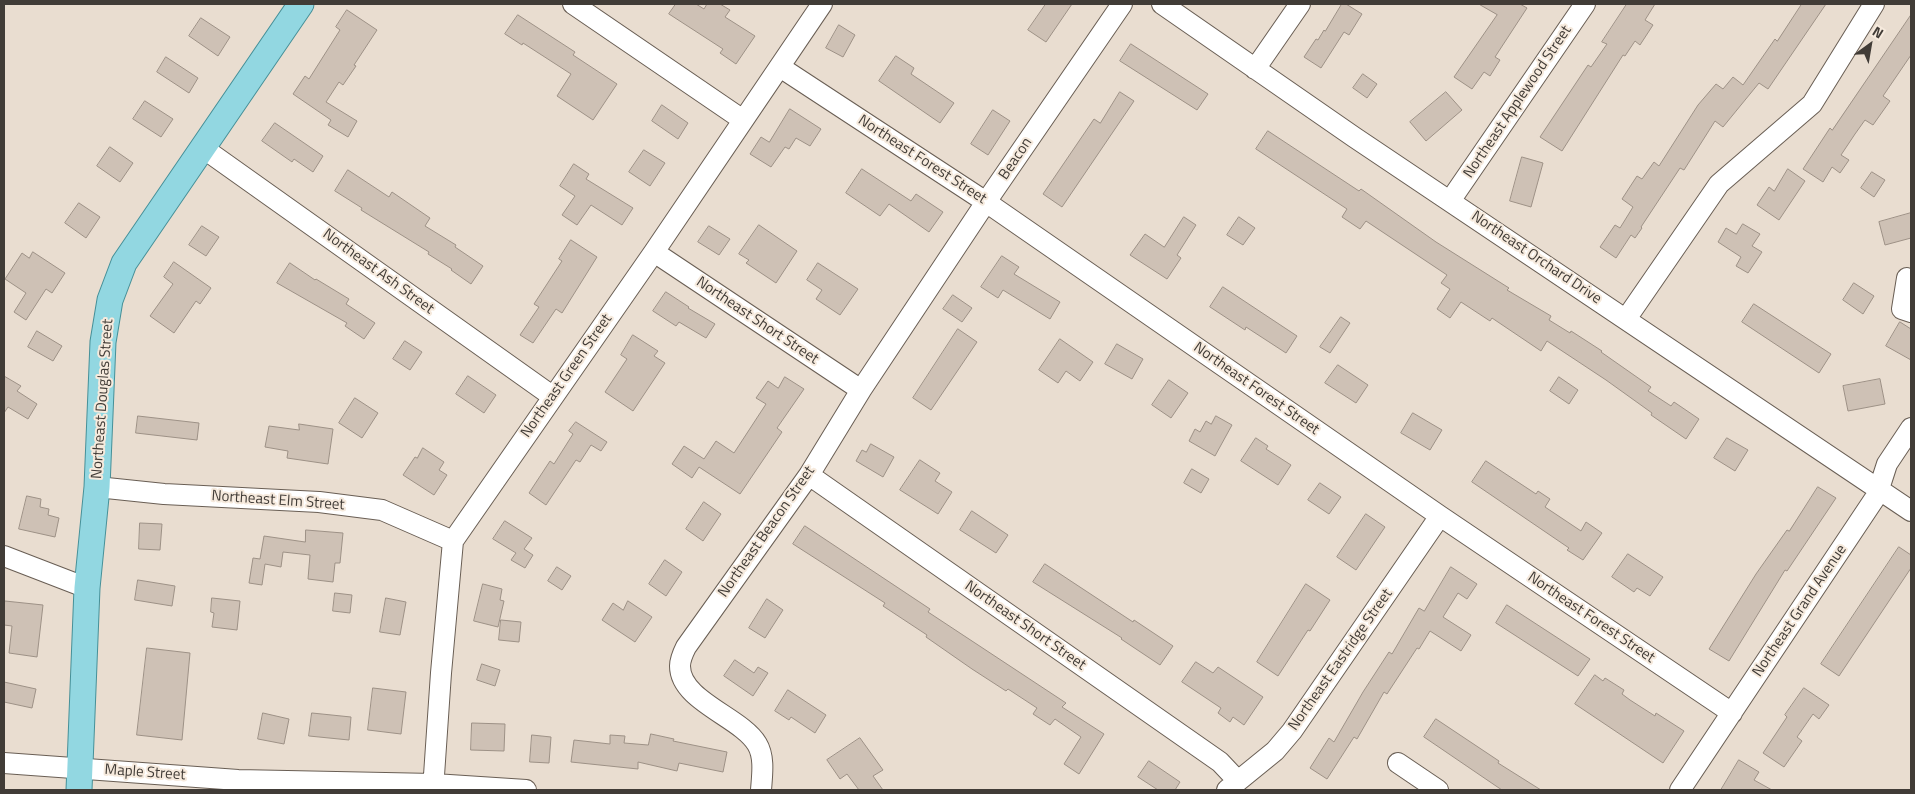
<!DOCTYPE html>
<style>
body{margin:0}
#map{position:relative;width:1915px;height:794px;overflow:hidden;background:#e9ddd0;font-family:"Titillium Web",sans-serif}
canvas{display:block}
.frame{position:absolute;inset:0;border:5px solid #413c37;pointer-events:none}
.north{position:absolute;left:1845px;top:20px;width:50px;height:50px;-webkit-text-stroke:4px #f6eadd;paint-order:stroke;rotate:32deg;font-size:14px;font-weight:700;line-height:20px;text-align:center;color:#413c37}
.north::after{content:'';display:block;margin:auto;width:18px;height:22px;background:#413c37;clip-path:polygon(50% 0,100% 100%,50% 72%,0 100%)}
</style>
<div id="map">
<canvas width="1915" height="794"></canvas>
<div class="frame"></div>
<div class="north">N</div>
</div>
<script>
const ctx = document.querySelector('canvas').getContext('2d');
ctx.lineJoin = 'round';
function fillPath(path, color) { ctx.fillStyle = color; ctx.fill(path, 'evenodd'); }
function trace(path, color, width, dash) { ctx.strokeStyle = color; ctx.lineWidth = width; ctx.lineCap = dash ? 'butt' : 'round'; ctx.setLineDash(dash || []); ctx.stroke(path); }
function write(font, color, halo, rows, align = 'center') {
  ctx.font = font + ' "Titillium Web",sans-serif'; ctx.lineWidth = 4; ctx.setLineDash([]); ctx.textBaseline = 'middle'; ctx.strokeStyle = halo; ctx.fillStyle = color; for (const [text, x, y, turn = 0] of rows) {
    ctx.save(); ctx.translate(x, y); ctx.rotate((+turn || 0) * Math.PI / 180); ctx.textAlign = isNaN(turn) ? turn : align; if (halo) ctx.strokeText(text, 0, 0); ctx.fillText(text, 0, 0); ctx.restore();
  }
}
const building = new Path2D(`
 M676,4H696L704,9L707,4H720L730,10L725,17L755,36L736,64L720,53L723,49L669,14Z
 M1046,4H1072L1046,42L1028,30Z
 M1342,4H1346L1362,14L1349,35L1344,32L1321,68L1304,57L1316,39L1318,40L1324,30L1325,31Z
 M1479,4H1520L1527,8L1495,57L1500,60L1490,76L1484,72L1472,89L1454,77L1497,15Z
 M1627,4H1655L1645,20L1653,25L1640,45L1635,41L1625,56L1623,55L1562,151L1540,137L1588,65L1591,67L1607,44L1602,42Z
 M1802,4H1826L1768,89L1759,83L1723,127L1715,121L1684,170L1680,168L1641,227L1642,228L1635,238L1631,235L1616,258L1600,247L1615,225L1620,228L1633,207L1622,199L1637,176L1642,179L1654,162L1659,166L1698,105L1716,84L1723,89L1733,77L1743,85L1775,39L1777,41Z
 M347,10L377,30L354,65L356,66L343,85L339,82L326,102L357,121L348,137L328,125L331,120L293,94L305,76L309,79L340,30L336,27Z
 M518,15L575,52L573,55L617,84L593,120L557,96L571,74L523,43L522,45L505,34Z
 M1911,15V55L1883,96L1890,101L1873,125L1865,120L1855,134L1841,155L1849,160L1840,173L1832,167L1823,182L1803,169L1830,128L1832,130Z
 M201,18L230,37L218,56L189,36Z
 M839,25L855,35L843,57L826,48Z
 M1131,44L1208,94L1197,110L1120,61Z
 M896,56L914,68L911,74L954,103L940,123L879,81Z
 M166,57L198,78L189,93L157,72Z
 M1363,74L1377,84L1367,98L1353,88Z
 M1120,92L1134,101L1062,207L1043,194L1094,119L1100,123Z
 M1446,92L1462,110L1426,141L1410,122Z
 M145,101L173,119L161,137L133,119Z
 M662,105L688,123L678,139L652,121Z
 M790,109L821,129L810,146L796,138L789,149L785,147L771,167L750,154L761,137L769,142Z
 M993,110L1010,121L988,155L971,144Z
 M275,123L323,156L313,172L294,159L292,162L262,141Z
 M1268,131L1359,191L1361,189L1436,242L1509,288L1507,290L1551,316L1549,320L1570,333L1571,331L1602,351L1601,352L1651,387L1648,391L1671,406L1674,402L1699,419L1686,439L1651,415L1652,413L1606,380L1547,341L1541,351L1492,318L1490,321L1461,302L1450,318L1437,309L1450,289L1441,283L1447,275L1366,221L1360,229L1342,217L1347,209L1256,149Z
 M110,147L133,163L120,182L97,166Z
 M644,150L665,163L650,186L629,172Z
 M1522,157L1543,163L1531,207L1510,201Z
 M574,164L589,174L586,179L633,208L622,225L591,205L577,225L562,215L575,196L560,186Z
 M862,169L911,201L916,194L943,212L929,232L889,204L880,216L846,193Z
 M1788,169L1805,181L1779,220L1757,205L1769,187L1774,191Z
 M348,170L389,197L392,192L430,218L425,226L456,245L455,247L483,266L471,284L451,270L452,269L428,254L429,252L361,210L362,208L335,191Z
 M1872,172L1885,180L1874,197L1861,188Z
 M79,203L100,217L86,238L65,223Z
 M1911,213V238L1885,245L1879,222Z
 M1184,217L1196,225L1177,255L1181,258L1167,279L1130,255L1145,234L1164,247Z
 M1239,217L1255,228L1243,245L1227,235Z
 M1743,224L1760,234L1752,246L1762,252L1748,273L1736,266L1741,257L1718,242L1726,228L1736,234Z
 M759,225L797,251L776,283L746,263L749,260L739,254Z
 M202,226L219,237L206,256L189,245Z
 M709,226L730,239L719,255L698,242Z
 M571,240L597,257L562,313L556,309L533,343L520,335L539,307L534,304L562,261L559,259Z
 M33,252L65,273L52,293L46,289L26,320L14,312L26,293L5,279L22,253L29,258Z
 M1002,256L1019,267L1014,274L1060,302L1050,319L1003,290L998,298L981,287Z
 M174,262L211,288L200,304L196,301L174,333L150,316L173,284L164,277Z
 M290,263L315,280L316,279L349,299L346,304L375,323L364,339L345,326L347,323L277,283Z
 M818,263L858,289L840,315L816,299L822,290L807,280Z
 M1854,283L1874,296L1863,314L1843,300Z
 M1223,287L1297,336L1286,353L1246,327L1245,330L1210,307Z
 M666,292L689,307L688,308L715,324L706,338L679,322L676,326L653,311Z
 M953,295L972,308L962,322L943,309Z
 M1754,304L1831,354L1819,373L1742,322Z
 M1341,317L1350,323L1330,353L1320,347Z
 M1900,322L1911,329V360L1886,346Z
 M958,329L977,342L931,410L913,398Z
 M37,331L62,346L53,361L28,347Z
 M633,335L658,351L654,356L665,363L633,411L605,392L627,359L621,355Z
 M1060,339L1093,362L1080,381L1066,371L1058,383L1039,370Z
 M405,341L422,352L410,370L393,359Z
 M1117,344L1143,359L1132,379L1105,364Z
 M1338,365L1368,385L1356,403L1325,383Z
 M4,376L21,386L17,391L37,404L28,419L8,407L4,413Z
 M468,376L496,395L484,413L456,394Z
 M785,377L804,389L777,428L782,432L740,494L699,467L692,478L672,464L684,446L704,459L716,441L734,453L766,404L756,398L768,381L778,388Z
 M1559,377L1578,390L1569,404L1550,391Z
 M1880,379L1885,404L1848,411L1843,386Z
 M1169,380L1188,393L1171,418L1152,405Z
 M355,398L378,413L362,438L339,423Z
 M1413,413L1442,430L1430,450L1401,433Z
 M138,416L199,423L197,440L136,433Z
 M1216,416L1232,425L1215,456L1189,441L1195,429L1200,432L1206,421L1211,424Z
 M576,422L607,442L601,451L591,445L580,462L576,460L546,505L529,493L550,461L554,464L573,434L569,431Z
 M299,424L333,429L328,464L287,458L288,451L265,447L269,426L299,430Z
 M1256,438L1268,446L1266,449L1291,465L1278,485L1241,461Z
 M1727,438L1748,450L1735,471L1714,458Z
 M871,444L894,457L883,477L856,461L862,450L866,452Z
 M423,448L444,462L439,470L447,475L434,495L403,475L415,457L417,458Z
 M920,460L940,473L935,481L952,492L938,514L900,490Z
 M1486,461L1536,494L1538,491L1550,499L1545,507L1581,531L1586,522L1602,533L1583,560L1567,550L1569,548L1472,482Z
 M1192,469L1209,479L1201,493L1184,483Z
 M1320,483L1341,497L1329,514L1308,500Z
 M1818,487L1836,498L1787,571L1785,570L1729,661L1709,649L1756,574L1787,530L1789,531Z
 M27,496L41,499L40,507L49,509L48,515L59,518L55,537L19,529Z
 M704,502L721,514L703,541L686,529Z
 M972,511L1008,535L996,553L960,530Z
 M1366,514L1385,527L1356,570L1337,557Z
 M505,521L532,538L524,549L533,555L525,568L511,560L516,553L493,539Z
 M140,523L162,524L160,550L139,549Z
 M805,526L930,609L928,612L1066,703L1062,707L1104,734L1079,774L1064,764L1081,737L1055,719L1050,725L1033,714L1037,708L1008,689L1006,691L972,669L926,637L927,635L883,606L885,603L793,544Z
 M306,530L343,533L340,563H335L333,582L308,579L310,555L283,552L281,567L265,564L262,585L249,583L253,558L260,559L264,536L305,542Z
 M1899,547L1911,555V568L1839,676L1821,664Z
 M1628,554L1663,577L1650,596L1637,588L1634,592L1612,577Z
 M665,560L682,572L666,596L649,584Z
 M1045,564L1133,622L1134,620L1173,646L1160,665L1121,639L1122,638L1033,582Z
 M557,567L571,576L562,590L548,581Z
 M1451,567L1477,584L1467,599L1458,593L1443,617L1471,635L1461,651L1430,631L1419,649L1417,648L1387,694L1384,692L1357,739L1354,737L1327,779L1310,768L1329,738L1334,742L1363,692L1389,652L1392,654L1419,608L1424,611Z
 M138,580L175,586L172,606L135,600Z
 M483,584L502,589L500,600L504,601L498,627L474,621Z
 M1306,584L1330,600L1310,631L1308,630L1278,676L1257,662Z
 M335,593L352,595L350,613L333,611Z
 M212,598L240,601L237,630L212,627L214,613L211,612Z
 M386,598L406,602L400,635L380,632Z
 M767,599L783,610L765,638L749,628Z
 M5,601L43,605L37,657L9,653L12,626L4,625Z
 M628,601L652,617L635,642L602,620L613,603L623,610Z
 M1507,605L1590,659L1578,676L1496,623Z
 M501,620L521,622L519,642L499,640Z
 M147,648L190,653L182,740L137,735Z
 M735,660L754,673L758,667L768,673L753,696L724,676Z
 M1196,662L1213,673L1218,667L1263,697L1244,725L1233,717L1230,722L1218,713L1221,708L1182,682Z
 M482,664L500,670L495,686L477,680Z
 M1595,675L1603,681L1605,678L1624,690L1622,694L1630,700L1655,716L1656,713L1684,731L1663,763L1575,704Z
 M4,682L36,689L32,708L4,702Z
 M373,688L406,692L401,734L368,730Z
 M1804,688L1829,705L1819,719L1813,714L1797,737L1802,741L1784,767L1763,753L1787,717L1785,715Z
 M788,690L826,715L815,733L791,717L789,720L775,711Z
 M263,713L289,719L284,744L258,739Z
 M312,713L351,717L349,740L309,736Z
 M1436,719L1499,761L1498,763L1541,790H1502L1496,786L1424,737Z
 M472,723L505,724L504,751L471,750Z
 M651,734L674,739L673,741L727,752L723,772L679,763L677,771L638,762V769L571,762L574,740L610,744V735L625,736L624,743L648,745Z
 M532,735L551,737L549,763L530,762Z
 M860,738L883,770L873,776L883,790H859L847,774L840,779L827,760Z
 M1739,760L1759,772L1754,780L1772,790H1721Z
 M1149,761L1180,782L1175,790H1158L1138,777Z`);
const minor = new Path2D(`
 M573,4L743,120
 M1162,4L1354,137L1911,511
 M780,67L986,202L1440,516L1732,713
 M1255,69L1300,4
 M203,148L552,396
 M1450,201L1585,4
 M654,252L861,390
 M1907,278L1902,309L1911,312
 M1626,319L1719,184L1812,104L1874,4
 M809,475L1220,762L1237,780
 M97,487L164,494L319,502L382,510L453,541
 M4,556L87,588
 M4,763L238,780L434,784L526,790
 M1398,763L1438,790
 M433,790L441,673L453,541L654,252L822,4
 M761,790C762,776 765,757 757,744C741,717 680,701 680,666C680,659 683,653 686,647L809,475L861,390L986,202L1122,4
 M1227,790L1275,751L1292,731L1440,516
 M1680,790L1877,495L1887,464L1911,428`);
const major = new Path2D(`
 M79,790L87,588L97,487L103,342L110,300L124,263L301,4`);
const streetNames = [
 ["Northeast Applewood Street",1518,102,-56],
 ["Beacon",1016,159,-56],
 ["Northeast Forest Street",922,160,33],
 ["Northeast Orchard Drive",1536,258,34],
 ["Northeast Ash Street",378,272,36],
 ["Northeast Short Street",757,321,34],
 ["Northeast Green Street",567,376,-55],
 ["Northeast Forest Street",1256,389,35],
 ["Northeast Douglas Street",103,399,-86],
 ["Northeast Elm Street",278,501,4],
 ["Northeast Beacon Street",767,532,-55],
 ["Northeast Grand Avenue",1800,611,-56],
 ["Northeast Forest Street",1591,618,34],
 ["Northeast Short Street",1025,626,35],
 ["Northeast Eastridge Street",1341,660,-55],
 ["Maple Street",145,773,4]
];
fillPath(building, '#cec1b5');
trace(building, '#9d9186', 1);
trace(minor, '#695e54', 22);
trace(major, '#469098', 27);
trace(minor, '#fff', 20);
trace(major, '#92d7e1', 25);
write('15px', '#413c37', '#f6eadd', streetNames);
</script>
